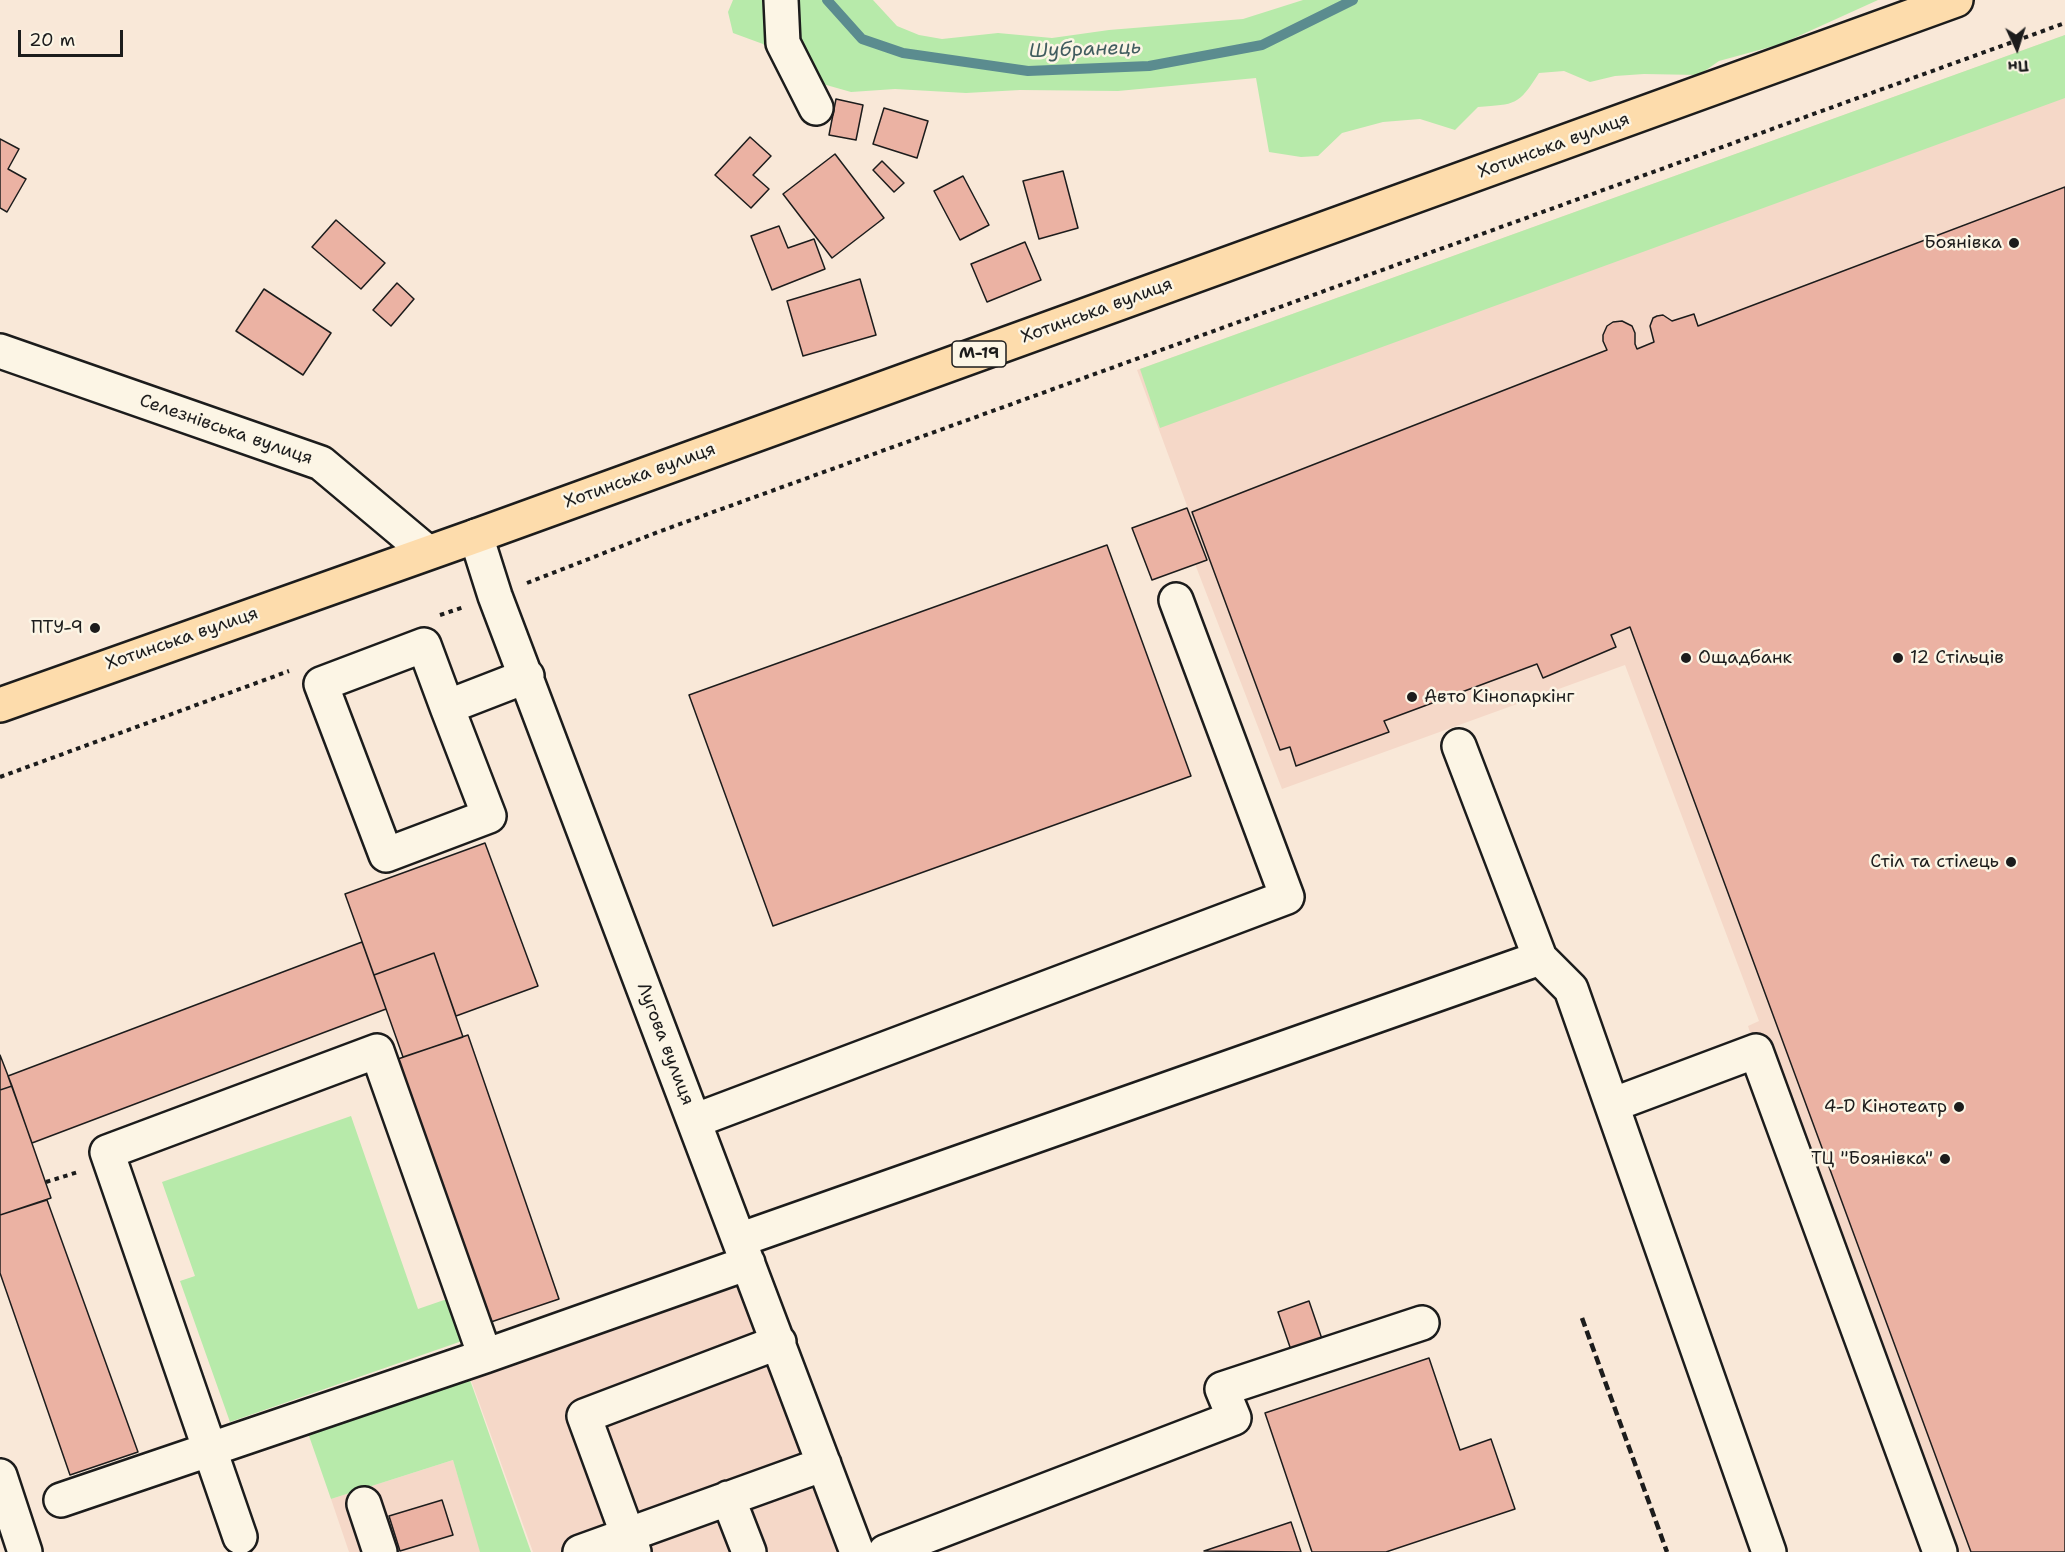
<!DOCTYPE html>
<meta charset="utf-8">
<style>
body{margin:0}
#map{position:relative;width:2065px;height:1552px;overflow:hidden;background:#f9e8d8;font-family:"Shantell Sans",sans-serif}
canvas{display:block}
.north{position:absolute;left:1987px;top:18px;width:60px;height:60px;-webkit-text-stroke:4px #fcf5e5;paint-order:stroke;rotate:176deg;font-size:16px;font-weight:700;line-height:24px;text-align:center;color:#1c1c1c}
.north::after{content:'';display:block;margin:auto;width:21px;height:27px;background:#1c1c1c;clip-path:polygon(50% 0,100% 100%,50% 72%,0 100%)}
.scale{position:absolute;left:18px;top:30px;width:105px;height:27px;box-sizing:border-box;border:3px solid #1c1c1c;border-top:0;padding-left:8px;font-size:18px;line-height:21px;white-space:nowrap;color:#1c1c1c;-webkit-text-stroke:4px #fcf5e5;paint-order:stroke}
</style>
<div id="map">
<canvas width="2065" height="1552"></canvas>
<div class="north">Пн</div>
<div class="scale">20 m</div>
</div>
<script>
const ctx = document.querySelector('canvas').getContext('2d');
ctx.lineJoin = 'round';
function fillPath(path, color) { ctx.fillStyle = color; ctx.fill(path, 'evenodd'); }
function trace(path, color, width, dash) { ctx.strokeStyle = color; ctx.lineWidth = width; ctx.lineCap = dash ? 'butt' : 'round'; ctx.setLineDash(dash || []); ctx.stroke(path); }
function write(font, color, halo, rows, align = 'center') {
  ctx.font = font + ' "Shantell Sans",sans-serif'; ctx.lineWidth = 5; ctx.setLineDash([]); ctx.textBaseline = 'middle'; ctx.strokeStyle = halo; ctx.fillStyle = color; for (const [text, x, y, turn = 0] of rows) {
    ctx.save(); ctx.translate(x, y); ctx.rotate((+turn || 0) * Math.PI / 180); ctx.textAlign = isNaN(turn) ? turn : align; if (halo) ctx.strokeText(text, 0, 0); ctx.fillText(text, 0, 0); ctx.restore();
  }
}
const built = new Path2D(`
 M2065,35V1552H1940L1756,1051L1748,1026L1759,1021L1625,665L1282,789L1195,564L1207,560L1137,370Z
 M739,1286L838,1552H533L471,1380Z
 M453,1460L481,1552H349L331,1499Z`);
const green = new Path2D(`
 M733,0H873L897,26L919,35L942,39L998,33L1052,38L1109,30L1243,19L1303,0H1878L1781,44L1719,61L1699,75L1644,74L1615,76L1590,82L1564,71L1539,73C1518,106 1516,104 1478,107L1455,130L1420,119L1383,122L1342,133L1318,156L1301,157L1269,152L1256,78L1118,91L1020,90L966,93L895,89L851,92L791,75L763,44L733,33L728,12Z
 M2065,35V98L1160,428L1140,369Z
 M351,1116L418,1309L447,1299L462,1341L230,1422L180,1281L195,1276L162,1182Z
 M470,1380L531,1552H480L453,1460L331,1499L308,1433Z`);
const stream = new Path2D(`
 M827,0L862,39L903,53L1028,71L1149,66L1262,45L1353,0`);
const building = new Path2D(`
 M836,99L863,105L856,140L829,135Z
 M884,108L928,121L917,158L873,144Z
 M750,137L771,156L753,175L769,189L751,208L715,175Z
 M0,139L19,149L8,169L26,179L7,212L0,208Z
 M835,154L884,218L832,258L783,194Z
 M882,161L904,183L894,192L873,170Z
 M1063,171L1078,228L1039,239L1023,181Z
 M963,176L989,225L960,240L934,191Z
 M2065,187V1552H1971L1630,627L1611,635L1616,647L1543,678L1537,664L1384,721L1389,732L1296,766L1290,747L1280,750L1192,512L1607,350L1603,341V335L1607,326L1613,322L1622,321L1632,326L1635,333V344L1637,349L1654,342L1650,326L1653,318L1657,316L1663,315L1672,321L1694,314L1698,326Z
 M336,220L385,263L361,289L312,247Z
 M779,226L788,248L814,239L825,269L772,290L751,236Z
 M1025,242L1041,280L987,302L971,264Z
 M860,279L876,335L803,356L787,301Z
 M397,283L414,299L391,326L373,310Z
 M264,289L331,333L303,375L236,331Z
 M1187,508L1207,560L1152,580L1132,528Z
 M1107,545L1191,776L773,926L689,695Z
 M485,843L538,986L456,1016L434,953L374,975L345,894Z
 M362,942L386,1009L32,1143L8,1076Z
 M434,953L463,1037L403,1057L374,975Z
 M468,1035L559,1299L485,1324L395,1060Z
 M0,1055L12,1086L0,1090Z
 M12,1086L51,1198L0,1215V1090Z
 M47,1200L138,1452L70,1475L0,1273V1215Z
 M1309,1301L1322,1339L1291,1350L1278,1312Z
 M1429,1358L1460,1450L1491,1439L1515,1509L1386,1552H1312L1265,1413Z
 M442,1500L453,1535L400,1551L389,1516Z
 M1291,1522L1301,1552L1204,1551Z`);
const path = new Path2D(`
 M527,583L658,532L2065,23
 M440,615L464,607
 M0,777L289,671
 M46,1182L78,1172`);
const minor = new Path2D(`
 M781,0L783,43L816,108
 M0,351L321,463L427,552
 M476,536L495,596L857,1552
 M447,707L489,816L386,855L321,684L424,645L447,707L527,676
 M1540,958L1571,989L1769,1552
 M1612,1105L1756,1051L1940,1552
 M694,1121L1287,897L1176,600
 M739,1240L1540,958L1459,746
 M0,1476L25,1552
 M728,1498L749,1552
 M61,1500L485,1356L748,1263
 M364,1504L380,1552
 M240,1537L107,1152L377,1051L485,1356
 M580,1552L824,1464
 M634,1552L584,1416L779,1342
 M885,1552L1234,1418L1222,1389L1422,1323`);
const highway = new Path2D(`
 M0,705L476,536L1956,0`);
const rail = new Path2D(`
 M1582,1318L1667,1552`);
const markers = [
 [2014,243,6,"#1c1c1c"],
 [95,628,6,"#1c1c1c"],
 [1686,658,6,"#1c1c1c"],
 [1898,658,6,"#1c1c1c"],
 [1412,697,6,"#1c1c1c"],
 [2011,862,6,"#1c1c1c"],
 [1959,1107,6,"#1c1c1c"],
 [1945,1159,6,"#1c1c1c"]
];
const shields = [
 [979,354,54]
];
const shieldNames = [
 ["М-19",979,354]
];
const streetNames = [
 ["Хотинська вулиця",1554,146,-20],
 ["Хотинська вулиця",1097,311,-20],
 ["Селезнівська вулиця",226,430,19],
 ["Хотинська вулиця",640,476,-20],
 ["Хотинська вулиця",182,639,-19],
 ["Лугова вулиця",665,1044,69]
];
const poiNames = [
 ["Боянівка",2002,243],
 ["ПТУ-9",83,628],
 ["Ощадбанк",1698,658,"left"],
 ["12 Стільців",1910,658,"left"],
 ["Авто Кінопаркінг",1424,697,"left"],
 ["Стіл та стілець",1999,862],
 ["4-D Кінотеатр",1947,1107],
 ["ТЦ \"Боянівка\"",1933,1159]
];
const waterNames = [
 ["Шубранець",1085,50,-2]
];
fillPath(built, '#f5d8c8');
fillPath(green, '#b7eaaa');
trace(stream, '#5b8c8f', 10);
fillPath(building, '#ebb2a3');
trace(building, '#1c1c1c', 1.5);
trace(minor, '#1c1c1c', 38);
trace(highway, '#1c1c1c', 38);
trace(path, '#1c1c1c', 4, [4.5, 4.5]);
trace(minor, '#fcf5e5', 33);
trace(highway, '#fddcac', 33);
trace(rail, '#1c1c1c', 4.5, [9, 4.5]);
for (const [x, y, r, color] of markers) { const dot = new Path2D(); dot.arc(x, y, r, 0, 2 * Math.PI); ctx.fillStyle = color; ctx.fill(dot); trace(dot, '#fcf5e5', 2); }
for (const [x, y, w] of shields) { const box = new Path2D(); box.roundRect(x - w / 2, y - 13, w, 26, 4.5); ctx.fillStyle = '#fcf5e5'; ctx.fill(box); trace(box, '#1c1c1c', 1.5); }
write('bold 16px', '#1c1c1c', null, shieldNames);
write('18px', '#1c1c1c', '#fcf5e5', streetNames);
write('18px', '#1c1c1c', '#fcf5e5', poiNames, 'right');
write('italic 20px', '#415d5f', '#fcf5e5', waterNames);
</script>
